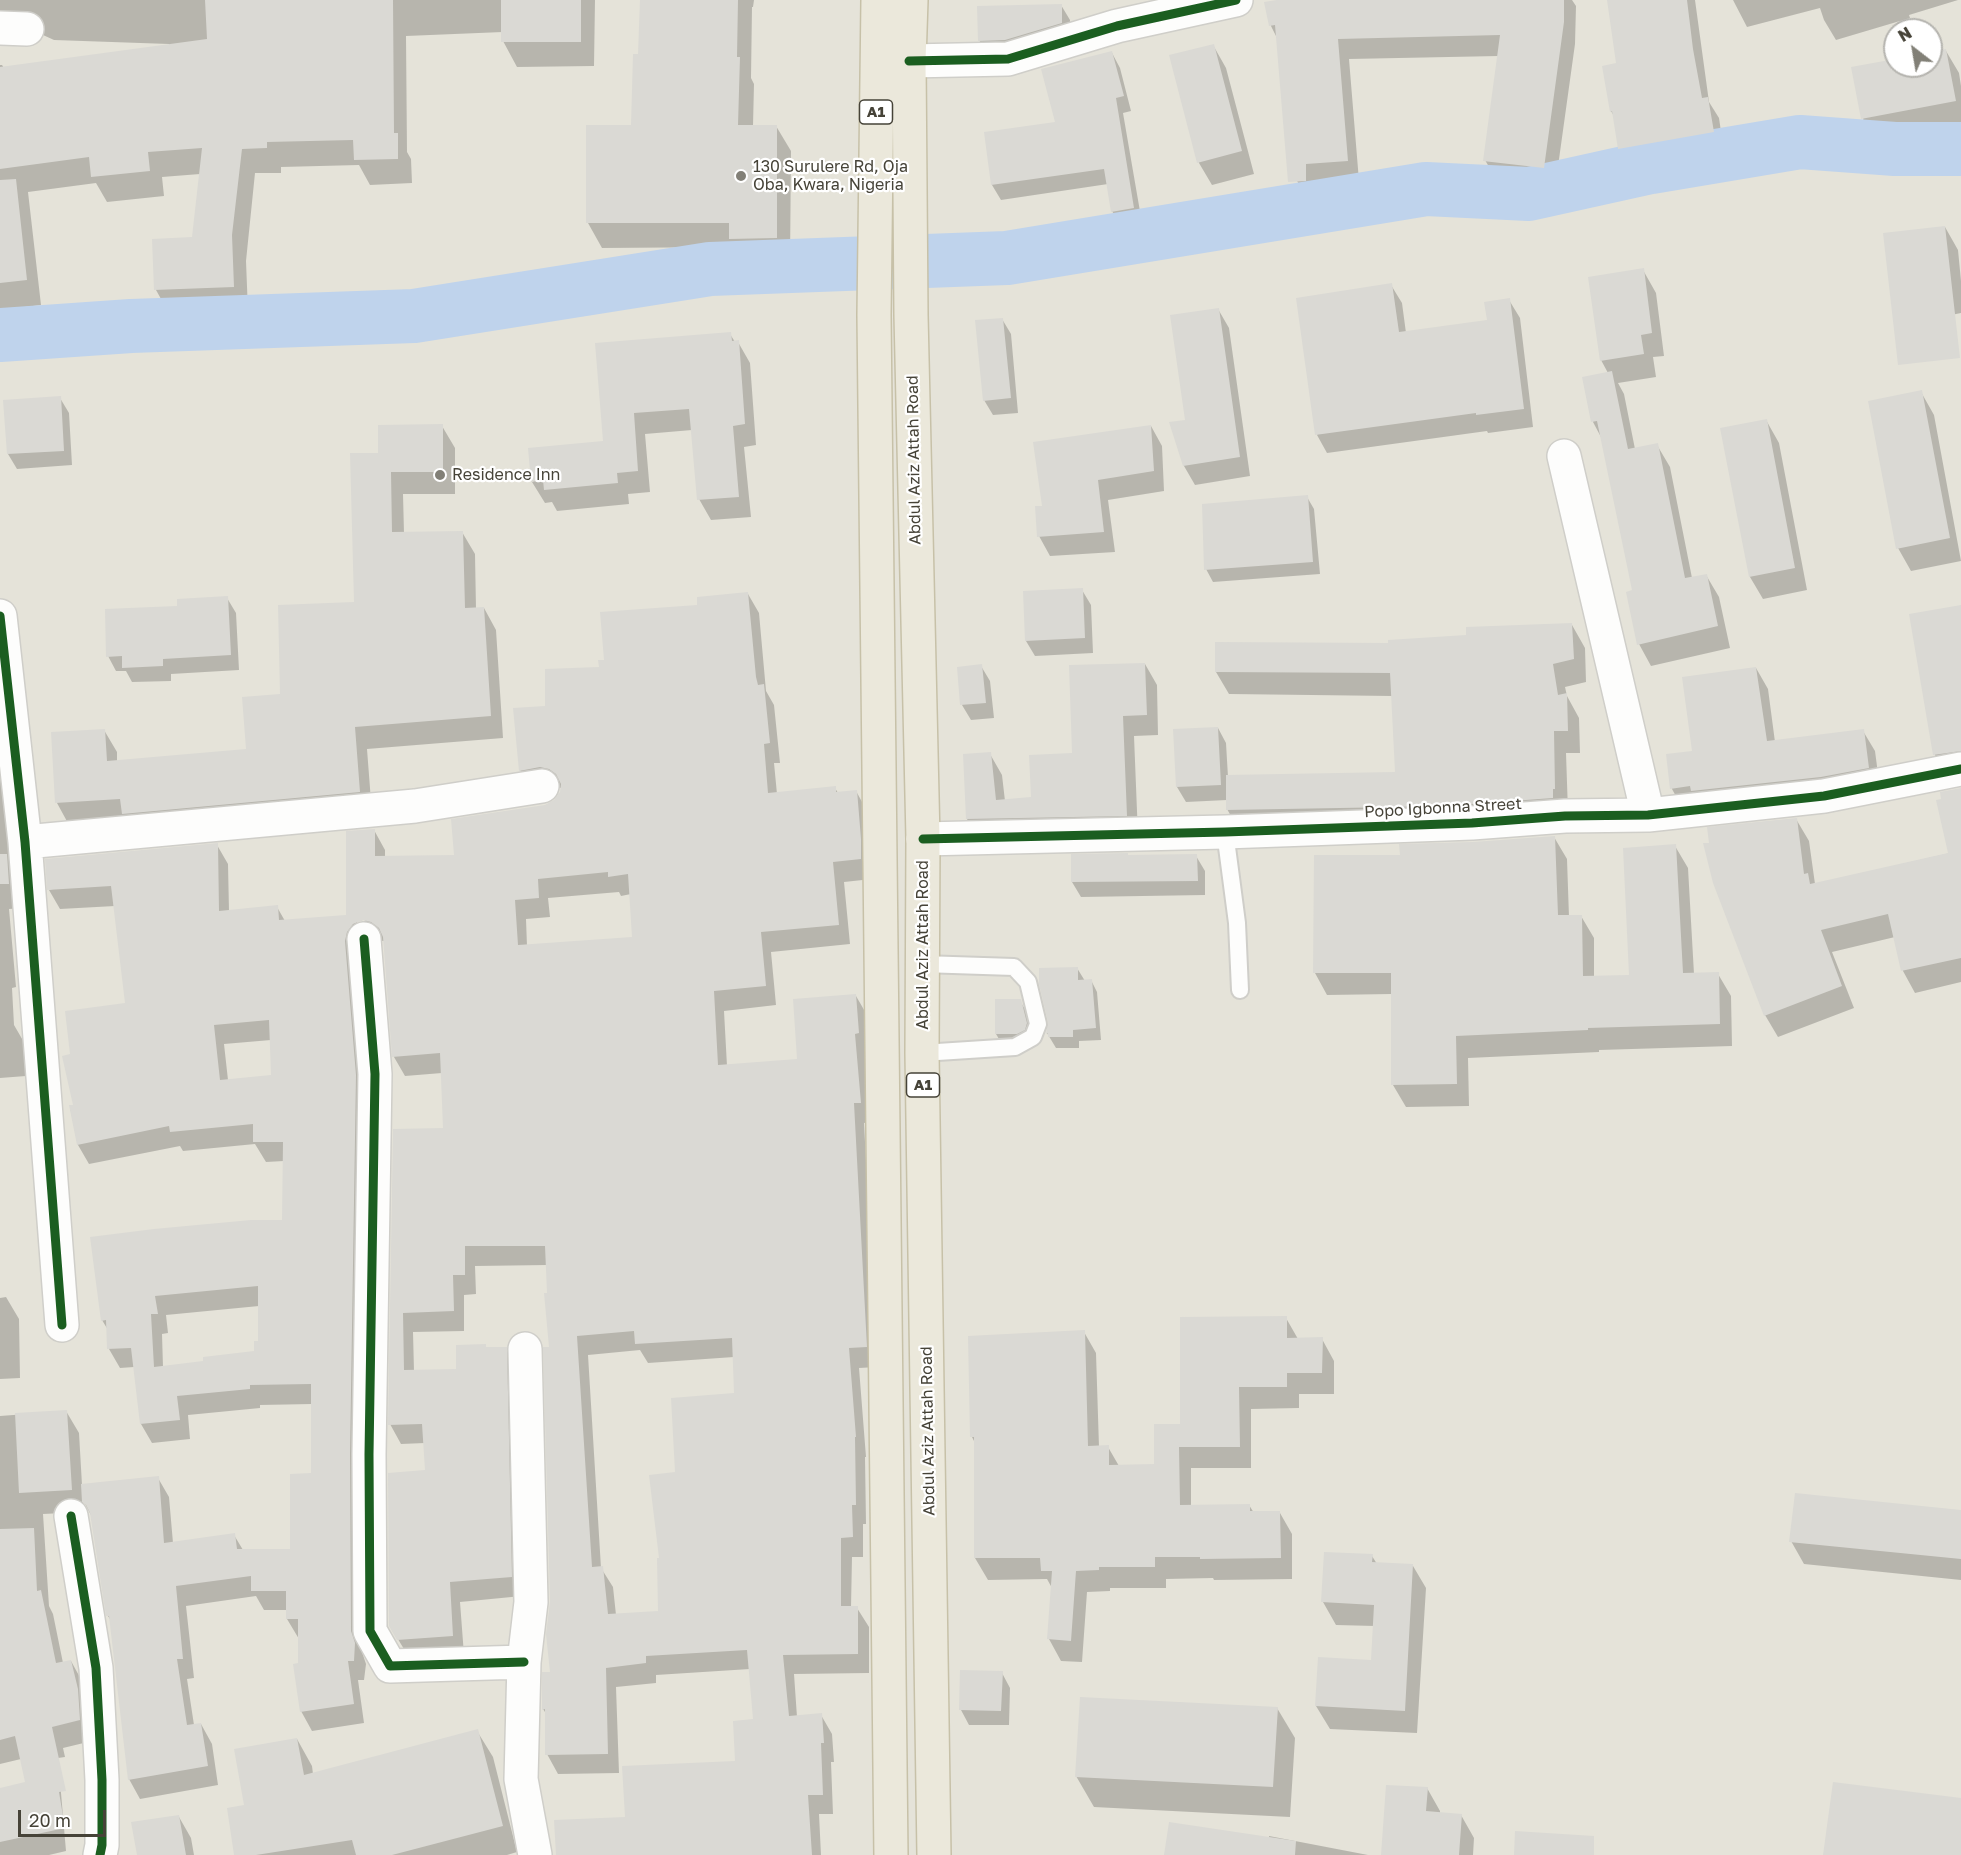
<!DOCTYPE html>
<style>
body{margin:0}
#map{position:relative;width:1961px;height:1855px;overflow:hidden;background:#f1f0eb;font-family:"Golos Text",sans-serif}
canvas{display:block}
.north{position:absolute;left:1883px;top:18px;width:60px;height:60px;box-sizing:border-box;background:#fff;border:2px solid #b5b4af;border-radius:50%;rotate:329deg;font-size:16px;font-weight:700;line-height:24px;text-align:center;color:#464338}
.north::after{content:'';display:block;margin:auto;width:21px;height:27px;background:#828077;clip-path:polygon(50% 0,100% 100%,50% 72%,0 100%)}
.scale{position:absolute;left:18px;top:1810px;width:88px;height:27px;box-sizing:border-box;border:3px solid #464338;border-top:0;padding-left:8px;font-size:18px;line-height:21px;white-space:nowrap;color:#464338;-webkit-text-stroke:4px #fff;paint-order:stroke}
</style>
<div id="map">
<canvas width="1961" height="1855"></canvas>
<div class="north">N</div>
<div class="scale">20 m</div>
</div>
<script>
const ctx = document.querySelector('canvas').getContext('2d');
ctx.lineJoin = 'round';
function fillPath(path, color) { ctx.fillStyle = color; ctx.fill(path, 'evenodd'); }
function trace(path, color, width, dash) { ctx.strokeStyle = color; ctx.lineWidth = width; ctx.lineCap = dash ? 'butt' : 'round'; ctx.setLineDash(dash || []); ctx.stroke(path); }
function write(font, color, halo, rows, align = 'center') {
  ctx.font = font + ' "Golos Text",sans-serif'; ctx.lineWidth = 4.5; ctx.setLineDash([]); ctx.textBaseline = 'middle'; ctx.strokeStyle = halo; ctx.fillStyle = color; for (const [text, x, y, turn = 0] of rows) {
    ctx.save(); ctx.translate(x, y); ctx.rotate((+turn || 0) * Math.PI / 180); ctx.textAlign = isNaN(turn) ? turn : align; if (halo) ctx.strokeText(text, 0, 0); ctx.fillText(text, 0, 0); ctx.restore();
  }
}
const residential = new Path2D(`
 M0,0H1961V1855H0ZM1895,30H1931V66H1895Z`);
const shadow = new Path2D(`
 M0,0H595L594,66L517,67L503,41V32L406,36L407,152L411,159L412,183L370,185L359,165L281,167V173H255L246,261L248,312L170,315L156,290L154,240L194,238L200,174L162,177L164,196L107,202L96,183L28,192L41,305L0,310V65H2L4,68L169,45V44L54,40L43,35L16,34L0,38Z
 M641,0H754L753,7H752L751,78L754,84L753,126H776L791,151L790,263H745L736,247L602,248L588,223V127L633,126L640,56Z
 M1285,0H1572L1576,6L1575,44L1555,188L1497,181L1485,160L1499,56L1349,59L1359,181L1300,186L1288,165L1277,38L1271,26L1266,3Z
 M1609,0H1695L1709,102L1719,118L1724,152L1631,168L1620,149L1615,118L1611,111L1617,65Z
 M1733,0H1958L1909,15L1910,18L1836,40L1824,20L1820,8L1747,27Z
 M1061,5L1070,20V38L988,55L979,40Z
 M1213,45L1226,68L1254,174L1212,185L1199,163L1171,56Z
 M1946,51L1959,73L1961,86V125L1876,141L1863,119L1895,60V66H1931V53Z
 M1112,53L1120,68L1131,111L1123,113L1142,223L1121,226L1112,211L1108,184L1001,200L992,185L986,133L1057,123Z
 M1945,227L1958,250L1961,281V313L1906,324Z
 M1643,270L1656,293L1664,356L1653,357L1656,377L1618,383L1624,394L1635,449L1657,445L1670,467L1692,578L1706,575L1719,597L1730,648L1651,666L1639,644L1634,592L1602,439L1593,422L1608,373L1601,360Z
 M1391,285L1402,303L1406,333L1489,322L1509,300L1520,318L1533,427L1488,433L1487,431L1327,453L1317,435Z
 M1218,309L1229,328L1250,476L1195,485L1184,466L1171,424L1187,421Z
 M1002,319L1011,334L1018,413L993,415L984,400Z
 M730,334L735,342H738L750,363L756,445L744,447L751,517L711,520L699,499L692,430L645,434L650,492L628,494L629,504L557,511L552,502L545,503L532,482L604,443L597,344Z
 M1921,392L1934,415L1961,561L1911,571L1898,548Z
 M60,398L69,413L72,465L17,469L8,454L5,402Z
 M1766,420L1779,443L1807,590L1763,599L1750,577Z
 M442,426L455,448V494H403L404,533L462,532L475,554L476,609L484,608L496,630L503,738L367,749L372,814L69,825L57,803L104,730L117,752V761L247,751L282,695L356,603L379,455Z
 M1151,426L1162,446L1164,491L1108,500L1115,552L1050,556L1039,536L1044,507Z
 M1307,497L1314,509L1320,574L1213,582L1206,569Z
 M1082,590L1091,605L1093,653L1035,656L1026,641L1024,593Z
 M748,594L759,613L766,691L774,705L780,763H774L777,794L835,788L838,793L856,791L867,811L872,879L844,882L850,944L771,952L776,1005L724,1011L727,1066L799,1060L856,996L867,1015L870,1053H865L871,1122L864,1123L877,1367L859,1368L866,1457H865L866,1524H863V1557H852L851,1608H857L869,1627V1673L794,1674L797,1717L821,1715L832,1734L834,1762H831L833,1814H819L821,1855H557L737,1763L754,1721L750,1669L656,1675V1683L616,1687L619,1773L558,1774L547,1754V1715L543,1709L551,1673V1348L548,1265L475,1266L476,1294L464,1295V1331L413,1332L414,1371H458L485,1346L487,1349H506L517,1368L522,1596L460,1602L464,1655L410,1659L390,1626L427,1471L425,1443L401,1444L390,1424L394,1130H444L442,1073L405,1076L394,1057L384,941L374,940L367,1095L361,1474L362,1652L366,1664L364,1680H358L364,1723L312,1731L301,1711L299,1639L287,1619V1610H264L256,1596L186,1606L194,1678L187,1679L194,1725L201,1724L212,1744L218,1785L140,1799L129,1779L112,1622L108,1616L91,1515L83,1500L84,1512L43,1514L49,1606L53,1614L63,1663L71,1661L83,1683L92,1741L63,1748L65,1757L58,1758L66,1851L49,1855H0V1789L26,1783L21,1759L0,1764V1416L66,1411L79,1433L82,1485L158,1478L169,1497L173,1543L234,1535L243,1550H292L313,1475L312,1404L260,1405V1408L188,1415L190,1439L152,1443L141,1424L134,1367L120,1368L109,1349L108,1330L102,1320L284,1221V1161L266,1162L255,1144L183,1151L180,1146L89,1164L78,1145L70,1107L74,1106L72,1055L126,1005L115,906L60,909L49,890L217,845L228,864L229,911L277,907L285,921L348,917L374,830L385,850V858L455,857L555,801L561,793L562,788L552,787L531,790L520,770L547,707L600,669L605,661L699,607ZM619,892L621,896L631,894L634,938L527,946L526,919L550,917L548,898ZM369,919L357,924V921ZM271,1040L273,1076L228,1080L224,1044ZM259,1306L260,1343L256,1353L205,1362L163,1367L162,1334L168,1333L166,1315ZM640,1350L648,1363L734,1357L736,1395L677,1473L660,1612L616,1615L613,1587L601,1568L588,1355Z
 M227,598L236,613L239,670L171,674V681L132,682L126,671H116L108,656L179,607Z
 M1961,607V772L1946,774L1935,755L1911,615Z
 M1572,625L1585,648L1586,682L1565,687L1567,696L1579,718L1580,753H1566L1568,812L1240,832L1227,809V800L1186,802L1177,787L1175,731L1218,728L1226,743L1228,777L1397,774L1392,696L1229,694L1216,672L1390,645Z
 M1145,664L1157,685L1158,735L1134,736L1138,836L979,840L967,819L990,754L1002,775L1005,801L1032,799L1073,755Z
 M981,666L990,681L994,718L971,720L962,705Z
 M1756,668L1768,689L1775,742L1863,731L1875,751L1880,789L1683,809L1672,789L1668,755L1694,752Z
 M0,761L23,908L9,909L16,987L12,988L14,1025L25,1044L26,1076L0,1078Z
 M1961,790V982L1915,993L1903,971L1895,937L1832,952L1854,1008L1778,1037L1765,1015L1796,819L1809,841L1815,884L1955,852Z
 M1554,837L1567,859L1569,917L1581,916L1594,938V977L1631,976L1675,846L1688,868L1694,974H1718L1731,996L1732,1046L1599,1050V1052L1468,1058L1469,1106L1406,1107L1393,1085L1392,994L1327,995L1315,973L1401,856L1473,843Z
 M1196,856L1205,871V895L1081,897L1072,882L1128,857Z
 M1077,968L1085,981L1091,980L1097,992L1101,1040L1079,1041V1048H1056L1047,1033Z
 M1020,1001L1029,1016L1035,1039L1005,1049L996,1034Z
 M6,1297L19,1319L20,1378L0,1379V1298Z
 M1286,1318L1298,1339H1322L1334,1361V1394H1299V1408L1251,1409V1468H1191V1507L1249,1505L1254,1513H1280L1292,1534V1579L1214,1580L1213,1578L1166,1579V1588H1110V1591L1087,1592L1082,1662L1061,1661L1049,1639L1052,1588L1047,1579L988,1580L975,1558V1443L972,1437L970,1337L1084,1332L1096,1353L1099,1447H1108L1119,1466H1155L1181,1426Z
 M1961,1511V1580L1804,1564L1791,1541Z
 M1372,1556L1377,1564L1413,1566L1426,1588L1417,1733L1330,1729L1316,1706L1372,1662L1375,1626L1336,1625L1323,1602Z
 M1002,1673L1010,1688L1009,1725H969L961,1710Z
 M1277,1708L1295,1738L1290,1817L1094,1807L1076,1776Z
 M477,1731L493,1757L517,1852L507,1855H236L246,1806L297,1739L312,1766L313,1774Z
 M1427,1788L1440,1811V1814L1461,1815L1474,1838L1473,1855H1382Z
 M179,1817L191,1838L194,1855H138Z
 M1269,1836L1368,1855H1165L1269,1838Z`);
const river = new Path2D(`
 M0,335L131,326L414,316L710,269L1007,258L1426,189L1529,194L1651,167L1800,142L1895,149H1961`);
const building = new Path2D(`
 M205,0H393L394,133H398V159L354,160L353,140L267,142V148L242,149L232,235L234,287L154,290L152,239L192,237L202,148L148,152L150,171L91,177L89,157L0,169V67L207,39Z
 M501,0H581V42H501Z
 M640,0H738L737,57H740L738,125H777V238L729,239V223H586V125H631L633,54H638Z
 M1277,0H1564V22L1544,168L1483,161L1500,35L1338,39L1348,161L1306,164V181L1288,182L1275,25L1269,26L1264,2Z
 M1607,0H1687L1693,49L1702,98L1708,97L1714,132L1618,149L1612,111L1610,112L1602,66L1616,63Z
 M1062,4V23L1005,40L978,41L977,6Z
 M1214,44L1242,151L1197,163L1169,55Z
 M1946,49L1956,101L1861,119L1851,67L1895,59V66H1931V52Z
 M1112,51L1124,96L1116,98L1134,208L1111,212L1104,169L991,185L984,132L1055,122L1041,69Z
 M16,179L27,280L0,283V180Z
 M1945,226L1960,358L1898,365L1883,233Z
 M1644,268L1652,333L1641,335L1644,354L1600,361L1588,277Z
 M1392,283L1399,332L1487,320L1484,302L1510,298L1524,409L1476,415V413L1315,435L1296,298Z
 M1219,308L1240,457L1183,466L1169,422L1185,420L1170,315Z
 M1003,318L1011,398L983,401L975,320Z
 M731,332L732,341L739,340L745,424L733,426L739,497L697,500L689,409L634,413L638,471L617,473L618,483L544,490L543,480L531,482L528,448L603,441L595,343Z
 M1612,371L1628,449L1658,443L1685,578L1707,574L1718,626L1637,645L1626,592L1632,590L1597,421L1591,422L1582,377Z
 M1922,390L1950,538L1896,549L1868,401Z
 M61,396L64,451L7,454L3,400Z
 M1767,419L1795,568L1749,577L1720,428Z
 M443,424V472H391L392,532L463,531L465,608L484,607L491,716L355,727L360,792L122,814L120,799L55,803L51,732L105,729L107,761L246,749L242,697L280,694L278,605L354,602L350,453H378V425Z
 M1151,425L1154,471L1098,480L1104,532L1037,537L1035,506H1042L1033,442Z
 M1308,495L1313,562L1204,570L1202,504Z
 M1083,588L1085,638L1025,641L1023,591Z
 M748,592L756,677L758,685L764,684L770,743L764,744L768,793L836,786V792L857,790L861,839V859L833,862L839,925L761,932L766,986L714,991L718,1065L797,1059L793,999L856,994L859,1033L855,1034L861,1103H854L867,1347L849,1348L856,1437H855L856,1505H852L853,1537L841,1538V1606H858V1654L783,1655L789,1716L822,1713L824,1743H821L823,1795H808L812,1855H556L554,1820L625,1817L622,1766L735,1761L733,1721L753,1719L747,1650L646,1656V1663L606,1668L608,1754L545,1755V1709L542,1710V1672H550L546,1634L550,1602L543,1347H549L544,1293H547L545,1246H465V1275H453L454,1311L403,1313L404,1370L456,1369V1345L486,1344V1347H507L512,1577L450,1582L453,1636L397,1640L389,1626L388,1473L425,1470L422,1424L388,1425L393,1129L443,1128L440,1053L392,1057L383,937L379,928L371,922L363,920L353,924L347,932L345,941L356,1075L350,1454L351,1631L355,1643L354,1661H348L354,1704L300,1712L293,1664L298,1663V1619H286V1591H251V1576L176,1586L183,1659H177L187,1725L201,1723L208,1766L128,1780L109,1616H106L90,1513L86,1505L82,1502L81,1484L159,1476L164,1543L235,1533L237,1549H290V1474L311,1473V1384L250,1385V1389L177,1396L180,1420L140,1424L131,1348L107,1349L106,1320L101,1321L90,1237L154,1229L251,1220H282L283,1142H253V1124L170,1132L169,1126L77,1145L69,1105H73L62,1056L70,1054L65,1011L125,1003L111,886L47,890L45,859L218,843L219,911L278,905L279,920L346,915V831L375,829V856L454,855L451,819L545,805L554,800L560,792L561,784L556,774L549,769L540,767L519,771L513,708L545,706V669L599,667L598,660H604L600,612L697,605V597ZM608,872V877L628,874L632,937L518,945L515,900L539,898L538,879ZM269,1020L271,1075L220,1080L214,1025ZM258,1286V1341H254V1351L203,1357V1361L154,1367L151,1314H158L155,1296ZM634,1331L635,1344L732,1338L734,1393L671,1398L675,1472L649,1475L659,1558H657L658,1611L608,1614L603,1566L592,1567L577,1336Z
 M228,596L231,655L163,659V666L122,668V656L106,657L105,609L177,606V599Z
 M1961,605V751L1933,755L1909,614Z
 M1572,623L1574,659L1553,664L1558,695L1567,693L1568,731H1554L1555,789H1553V798L1471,804L1397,807L1226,810V775L1395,772L1390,673L1215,672V642L1388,643V640L1466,635V627Z
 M1145,663L1147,715L1123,716L1127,816L966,819L963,754L991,752L996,800L1031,797L1029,755L1072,753L1069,665Z
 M982,664L986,703L960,705L957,667Z
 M1756,667L1767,741L1864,729L1869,768L1821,777L1691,791L1690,786L1670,789L1666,754L1692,751L1682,677Z
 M1218,727L1221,785L1176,787L1173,729Z
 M1961,788V958L1901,971L1888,914L1821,930L1842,986L1764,1016L1713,883L1703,843H1709L1707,827L1797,818L1804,874L1808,873L1810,884L1948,853L1936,800L1941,799L1940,792Z
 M1555,836L1558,915H1582L1583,976L1629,975L1623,848L1676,844L1683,973L1719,972L1720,1024L1588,1028V1030L1456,1036L1457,1084L1391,1085V973H1313L1314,855H1400L1399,844L1473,842Z
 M1128,853V855L1197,854L1198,881L1071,882V854Z
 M0,854H7L9,884H0Z
 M1078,967V980L1092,979L1096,1028L1073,1030V1037H1048V1033L1046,1034L1048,1022L1039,984V968Z
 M995,999H1021L1027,1023L1025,1030L1017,1034H995Z
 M1287,1316V1338L1323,1337L1322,1373H1287V1387H1239L1240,1447H1179L1180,1505L1250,1504V1511H1280L1281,1558L1200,1559V1557H1155V1567H1099V1570L1076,1571L1071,1641L1047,1639L1052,1571H1041L1040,1558H974V1437H970L968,1336L1085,1330L1088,1446L1109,1445V1465L1154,1464V1424H1180V1317Z
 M67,1410L72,1490L19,1493L15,1413Z
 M1795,1493L1961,1510V1559L1789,1542Z
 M34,1528L37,1591L41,1590L56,1663L71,1660L78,1689L80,1720L52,1727L66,1791L59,1792L65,1828L0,1842V1788L25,1782L15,1736L0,1740V1529Z
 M1324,1552L1373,1554L1372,1562L1413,1564L1405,1711L1315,1706L1318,1657L1371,1660L1374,1605L1321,1602Z
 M960,1670L1003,1671L1001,1711L959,1710Z
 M1080,1697L1278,1707L1273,1787L1075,1777Z
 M478,1729L503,1826L392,1855H356L352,1840L256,1855H234L227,1808L244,1805L234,1749L297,1738L304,1775Z
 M1833,1782L1961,1798V1855H1823Z
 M1386,1785L1428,1787L1426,1811L1462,1814L1459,1855H1381Z
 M179,1815L186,1855H137L131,1822Z
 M1169,1822L1296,1841L1295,1855H1164Z
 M1515,1831L1594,1836V1855H1514Z`);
const lane = new Path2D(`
 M1225,832L1237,923L1240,990
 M922,1053L1015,1047L1033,1037L1038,1024L1028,982L1014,967L922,964`);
const street = new Path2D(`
 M0,28L27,29
 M909,61L1008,59L1117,26L1236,0
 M1564,456L1648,815
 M0,616L25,842L62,1325
 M923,839L1225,832L1472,823L1565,816L1648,815L1824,796L1961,769
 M25,842L415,806L542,786
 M364,939L375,1074L369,1454L370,1631L390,1666L524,1662
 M525,1349L531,1602L524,1662L521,1779L535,1855
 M71,1516L96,1668L102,1780V1845L100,1855`);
const highway = new Path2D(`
 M878,0L874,315L891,1855
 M911,0L909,61L911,315L923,839L922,1053L934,1855`);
const cycleway = new Path2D(`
 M909,61L1008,59L1117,26L1236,0
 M0,616L25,842L62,1325
 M923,839L1225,832L1472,823L1565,816L1648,815L1824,796L1961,769
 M364,939L375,1074L369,1454L370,1631L390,1666L524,1662
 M71,1516L96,1668L102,1780V1845L100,1855`);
const markers = [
 [741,176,6,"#828077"],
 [440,475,6,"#828077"]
];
const shields = [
 [876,112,33],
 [923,1085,33]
];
const shieldNames = [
 ["A1",876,112],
 ["A1",923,1085]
];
const poiNames = [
 ["130 Surulere Rd, Oja",753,167],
 ["Oba, Kwara, Nigeria",753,185],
 ["Residence Inn",452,475]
];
const streetNames = [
 ["Abdul Aziz Attah Road",914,460,-91],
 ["Popo Igbonna Street",1443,808,-3],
 ["Abdul Aziz Attah Road",923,945,-90],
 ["Abdul Aziz Attah Road",928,1431,-91]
];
fillPath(residential, '#e5e3d9');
fillPath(shadow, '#0003');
trace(river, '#bfd3ec', 54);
fillPath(building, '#dad9d4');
trace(lane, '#cfcec9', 20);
trace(street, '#cfcec9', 36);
trace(highway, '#c7c1a8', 36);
trace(lane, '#fdfdfc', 16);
trace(street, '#fdfdfc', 33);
trace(highway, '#ebe8db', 33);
trace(cycleway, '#1b5e20', 9);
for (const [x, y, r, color] of markers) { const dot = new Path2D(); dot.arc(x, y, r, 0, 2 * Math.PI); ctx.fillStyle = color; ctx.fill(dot); trace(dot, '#fff', 2); }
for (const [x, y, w] of shields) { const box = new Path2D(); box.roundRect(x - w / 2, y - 12, w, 24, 4.5); ctx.fillStyle = '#fff'; ctx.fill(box); trace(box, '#464338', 1.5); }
write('bold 15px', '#464338', null, shieldNames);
write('16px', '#464338', '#fff', poiNames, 'left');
write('16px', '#464338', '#fff', streetNames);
</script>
